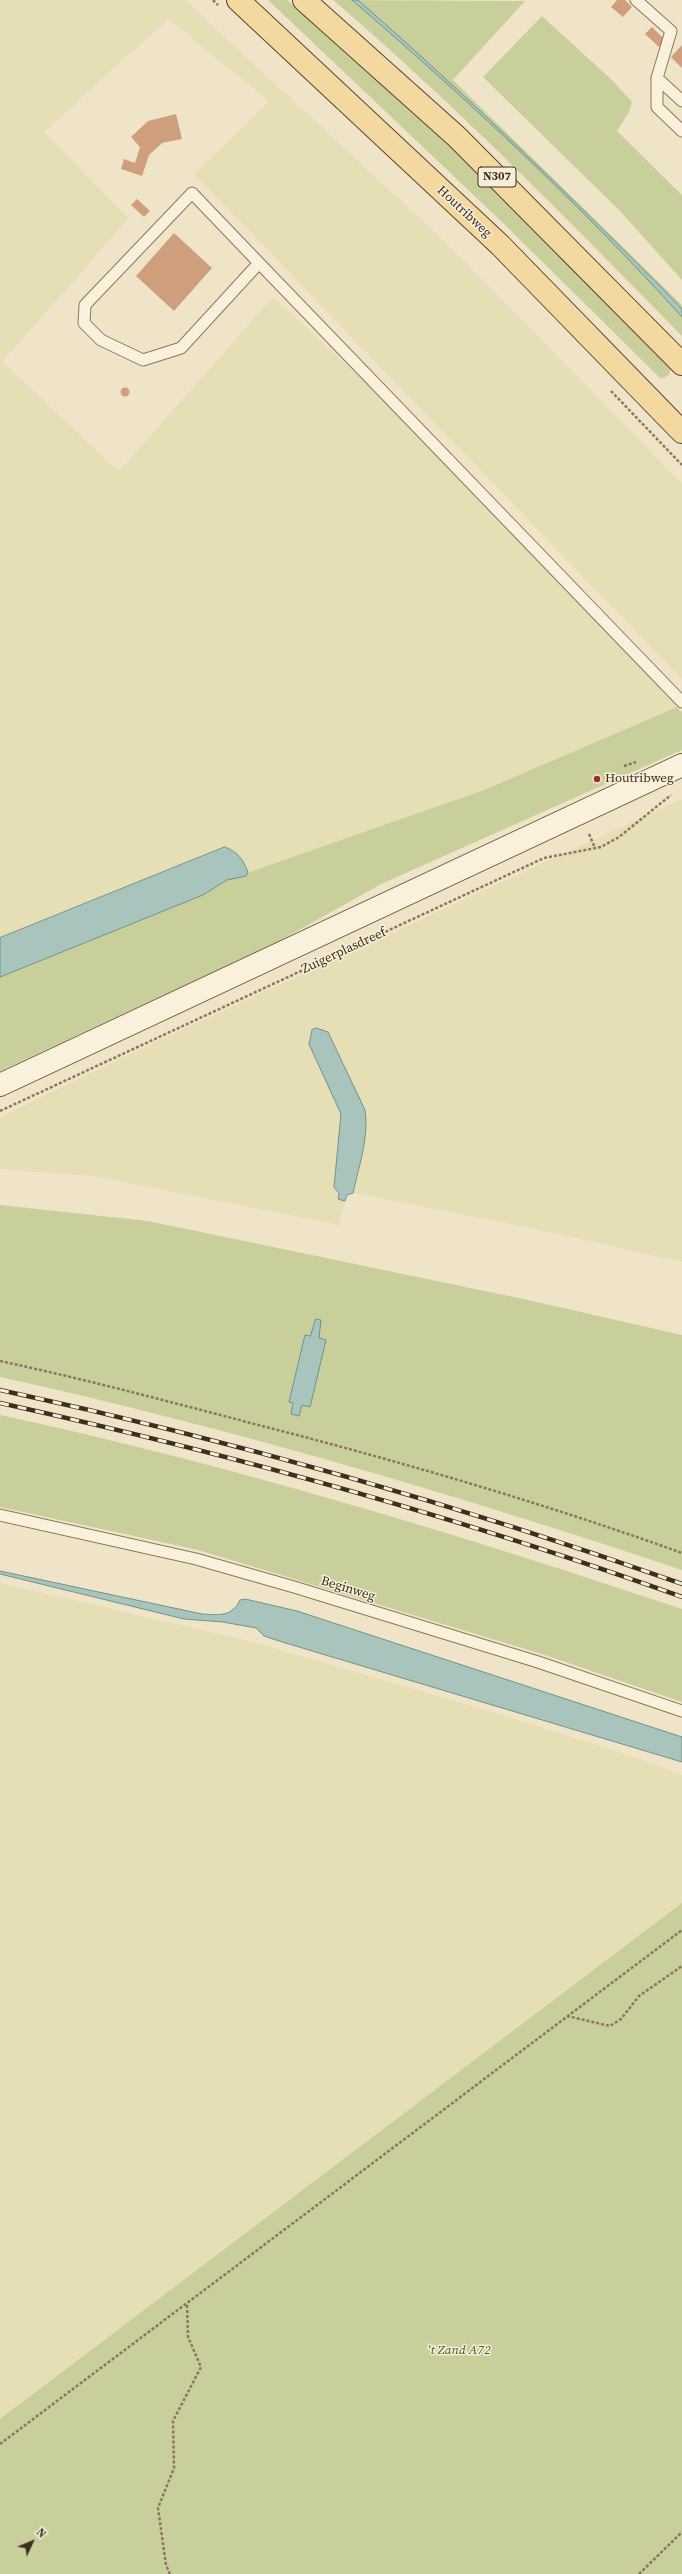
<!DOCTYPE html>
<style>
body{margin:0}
#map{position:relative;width:682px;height:2574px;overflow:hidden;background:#f0e4c8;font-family:"Source Serif 4",serif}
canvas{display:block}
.north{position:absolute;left:12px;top:2522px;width:40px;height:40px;-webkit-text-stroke:3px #f7eed8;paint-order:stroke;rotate:46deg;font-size:11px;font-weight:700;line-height:16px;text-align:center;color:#3d2e20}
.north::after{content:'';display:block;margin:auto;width:14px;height:18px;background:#3d2e20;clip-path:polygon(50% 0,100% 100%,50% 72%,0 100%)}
</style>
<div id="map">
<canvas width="682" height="2574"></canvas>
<div class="north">N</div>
</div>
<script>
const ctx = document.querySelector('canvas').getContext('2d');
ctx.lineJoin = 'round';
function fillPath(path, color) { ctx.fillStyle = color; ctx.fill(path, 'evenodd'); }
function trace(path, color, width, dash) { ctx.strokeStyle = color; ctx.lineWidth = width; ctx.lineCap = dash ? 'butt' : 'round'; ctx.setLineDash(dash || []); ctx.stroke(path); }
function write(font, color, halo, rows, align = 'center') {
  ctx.font = font + ' "Source Serif 4",serif'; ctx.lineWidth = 3; ctx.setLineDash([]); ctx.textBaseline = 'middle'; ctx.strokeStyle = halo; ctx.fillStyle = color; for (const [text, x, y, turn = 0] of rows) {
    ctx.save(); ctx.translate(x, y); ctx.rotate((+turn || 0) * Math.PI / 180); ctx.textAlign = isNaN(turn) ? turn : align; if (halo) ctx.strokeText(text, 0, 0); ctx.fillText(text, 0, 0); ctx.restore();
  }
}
const farmland = new Path2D(`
 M0,0H185L441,238L682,483V679L194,174L269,101L168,19L44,132L129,218L2,362L119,471L273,297L398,413L677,707L484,790L261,869L248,872L242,858L225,847L0,938Z
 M682,799V1262L550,1232L353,1193L360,1169L352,1082L342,1059L316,1028L312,1030L309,1044L341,1114L334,1186L339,1193L338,1199L345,1201L339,1225L92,1176L0,1169V1117L166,1037Z
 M0,1583L253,1642L496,1713L634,1757L682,1775V1904L0,2422Z`);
const green = new Path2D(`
 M268,0H287L357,58L433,126L671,367L669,375L661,379L502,222Z
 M333,0L525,1L453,80L682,305V336C569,221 456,105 333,0Z
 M542,16L612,80L632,102L629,112L617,131L682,195V280L620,211L483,77Z
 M677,707L682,712V750L381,884L276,943L0,1071V977L203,895L227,880L484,790Z
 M0,1205L148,1221L528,1300L682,1335V1570C458,1495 231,1428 0,1377Z
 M0,1415C232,1465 458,1534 682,1609V1702L545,1655L198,1550L0,1507Z
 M682,1903V2574H0V2419Z`);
const water = new Path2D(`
 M352,0H358C462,91 561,187 659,285L682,309V317C580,204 467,99 352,0Z
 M225,847C239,853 242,858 248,872L246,876L227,880L203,895L0,977V938Z
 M316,1028L328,1032L365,1110C369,1137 359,1166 353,1193L347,1195L345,1201L338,1199L339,1193L334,1187L341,1114L309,1044L312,1030Z
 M316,1319L321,1320L319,1338L326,1340L310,1407L302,1405L299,1416L291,1414L293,1403L289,1402L305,1335L310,1336Z
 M0,1571L202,1614C219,1615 232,1617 240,1600L245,1599L297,1611L682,1737V1762L279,1641L264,1636L256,1628L223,1622L184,1619L0,1574Z`);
const building = new Path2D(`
 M617,0H625L632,7L623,17L611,7Z
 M652,27L665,40L659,47L645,34Z
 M682,45V68L671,57Z
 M176,114L182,139L162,143L149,155L142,176L121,169L124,159L135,163L140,147L131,137L148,121Z
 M137,199L150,211L144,217L131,205Z
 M174,233L212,268L174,311L136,276Z
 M120.5 392a4.5 4.5 0 1 1 9 0a4.5 4.5 0 1 1-9 0Z`);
const path = new Path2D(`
 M213,0L218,5
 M611,391L682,465
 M624,766L636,762
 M589,834L595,848
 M0,1111L544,858L601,847L619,837L671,795
 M0,1361C89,1380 178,1404 266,1427C406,1463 546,1504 682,1553
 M567,2016L610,2026L621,2019L639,1996L682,1966
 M0,2444L682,1930
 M170,2574L166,2565L158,2508L174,2468L173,2421L201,2367L188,2337L187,2303
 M639,2574L682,2532`);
const lane = new Path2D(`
 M636,0L671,31L657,78L682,101
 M657,78V107L682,131
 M259,263L181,348L143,360L101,340L84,323L85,305L192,193L259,263L682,702
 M0,1515L196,1559L294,1587L538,1662L682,1711`);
const secondary = new Path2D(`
 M0,1085L682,765`);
const primary = new Path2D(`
 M238,0L500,245L682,432
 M304,0L457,137L682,364`);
const rail = new Path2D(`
 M0,1390C231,1440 459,1505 682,1584
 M0,1403C231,1454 459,1517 682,1597`);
const markers = [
 [597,779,4,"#9e2a2b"]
];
const shields = [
 [497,177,38]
];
const shieldNames = [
 ["N307",497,177]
];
const streetNames = [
 ["Houtribweg",464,212,43],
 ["Zuigerplasdreef",344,951,-25],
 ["Beginweg",348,1589,17]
];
const poiNames = [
 ["Houtribweg",605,779]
];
const parkNames = [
 ["'t Zand A72",459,2351]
];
fillPath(farmland, '#e6deb5');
fillPath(green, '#c9cf9b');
fillPath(water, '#a9c4bc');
trace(water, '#6f938a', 1);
fillPath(building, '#cf9f7d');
trace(lane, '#8d765c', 13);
trace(secondary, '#6f573f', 24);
trace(primary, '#5b4430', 24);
trace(path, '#8d765c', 2.5, [3, 2]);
trace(lane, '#faf1dc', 11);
trace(secondary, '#faf1dc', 22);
trace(primary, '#f3d9a0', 22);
trace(rail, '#3d2e20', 4.5);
trace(rail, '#f7eed8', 3, [9]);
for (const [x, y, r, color] of markers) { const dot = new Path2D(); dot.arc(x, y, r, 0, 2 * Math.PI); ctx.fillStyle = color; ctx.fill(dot); trace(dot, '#f7eed8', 1.5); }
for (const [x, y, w] of shields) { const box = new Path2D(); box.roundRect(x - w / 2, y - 10, w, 20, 3); ctx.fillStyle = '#f7eed8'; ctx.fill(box); trace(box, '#3d2e20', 1); }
write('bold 12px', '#3d2e20', null, shieldNames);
write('13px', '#3d2e20', '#f7eed8', streetNames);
write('13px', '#3d2e20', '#f7eed8', poiNames, 'left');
write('italic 13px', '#4d5a26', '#f7eed8', parkNames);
</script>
